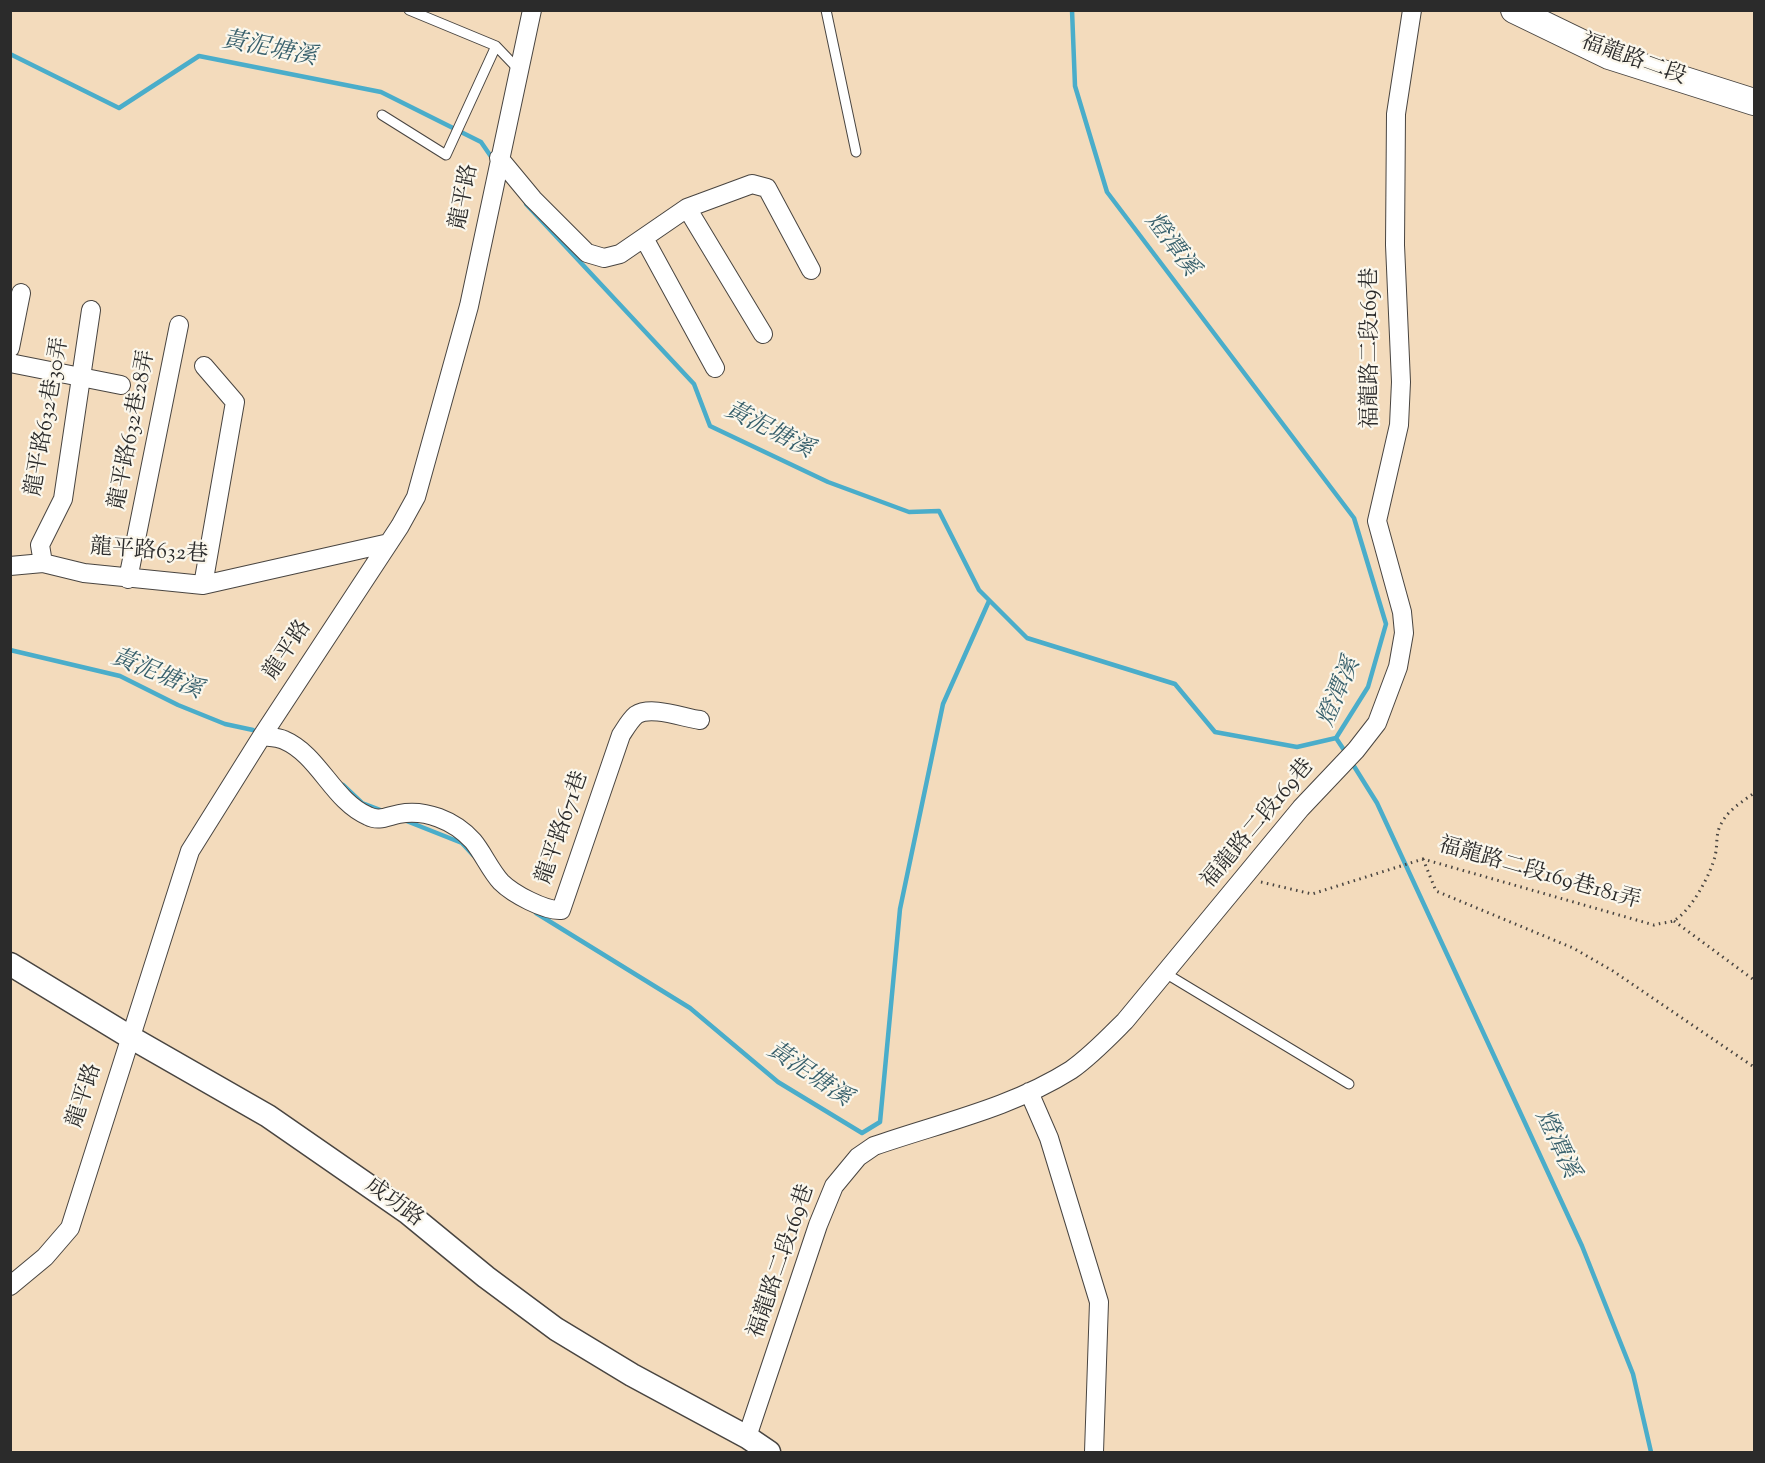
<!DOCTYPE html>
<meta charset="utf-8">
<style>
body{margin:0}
#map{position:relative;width:1765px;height:1463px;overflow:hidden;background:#f3dbbc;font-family:"Sorts Mill Goudy",serif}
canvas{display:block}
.frame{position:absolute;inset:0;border:12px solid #2b2b2b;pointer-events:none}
</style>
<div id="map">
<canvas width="1765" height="1463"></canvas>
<div class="frame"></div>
</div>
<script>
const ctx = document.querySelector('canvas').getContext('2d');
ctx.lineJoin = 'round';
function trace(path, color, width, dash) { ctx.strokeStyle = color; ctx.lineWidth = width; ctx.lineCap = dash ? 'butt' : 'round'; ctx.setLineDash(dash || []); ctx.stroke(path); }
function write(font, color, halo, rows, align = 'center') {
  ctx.font = font + ' "Sorts Mill Goudy","Noto Serif TC",serif'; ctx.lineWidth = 4.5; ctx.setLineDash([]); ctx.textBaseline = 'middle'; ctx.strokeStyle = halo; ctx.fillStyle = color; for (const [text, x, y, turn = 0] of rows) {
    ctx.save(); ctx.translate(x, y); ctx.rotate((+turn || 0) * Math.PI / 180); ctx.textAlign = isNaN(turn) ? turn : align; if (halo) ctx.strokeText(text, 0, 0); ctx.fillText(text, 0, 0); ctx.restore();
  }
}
const stream = new Path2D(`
 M1072,10L1075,86L1107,192L1354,518L1386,624L1368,687L1336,738L1346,753
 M10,54L119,108L199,56L381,92L481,142L492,158
 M526,204L694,384L710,426L828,482L909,512L939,511L979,590L1027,638L1175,684L1215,732L1297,747L1336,738
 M10,650L120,676L178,705L225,724L253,730
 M1352,763L1377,803L1582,1246L1633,1374L1651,1452
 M343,785L362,803L383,811
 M404,820L462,843L473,855
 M536,913L690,1008L778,1082L862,1133L880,1122L900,909L943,704L989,601`);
const path = new Path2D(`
 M1423,859L1436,891L1573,948L1613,971L1754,1067
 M1261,882L1312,894L1423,859L1654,925C1660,923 1667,923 1673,921C1690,913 1711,874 1715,856C1718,845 1715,835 1721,824C1728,810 1742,802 1754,793
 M1674,921L1754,980`);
const service = new Path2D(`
 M409,10L496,46L518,69
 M826,10L856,152
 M382,115L446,155L496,46
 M1165,973L1349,1084`);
const minor = new Path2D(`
 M499,158L533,199L587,253L604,258L620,254L687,208L752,184L767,188L811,270
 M687,208L763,334
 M644,238L715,368
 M10,348L21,293
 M10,363L121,385
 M43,563L40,545L63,499L91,310
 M10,566L43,563L84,573L203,585L389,543
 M128,579L179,325
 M203,585L235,402L204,366
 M262,736C268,737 278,737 284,740C319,755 333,801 368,816C379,822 388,816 399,814C425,809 454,820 473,841C483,853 490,870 501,882C513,894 545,911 561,910L621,735C625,729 630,720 636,715C651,705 684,718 700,720
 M1029,1092L1049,1138L1099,1302L1094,1452
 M10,1286L45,1257L70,1228L190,851L262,736L400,526L416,497L469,306L532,10
 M747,1437L818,1225L834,1186L858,1157L874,1146C940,1123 1011,1108 1071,1070C1091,1056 1108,1038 1125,1021L1301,808L1356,750L1377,723L1398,667L1404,633L1402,612L1377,521L1399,425L1401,382L1395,245L1396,114L1412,10`);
const tertiary = new Path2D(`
 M10,964L130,1037L268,1116L408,1213L486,1277L556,1329L632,1375L747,1437L769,1452`);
const secondary = new Path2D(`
 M1514,10L1609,56L1754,102`);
const streetNames = [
 ["福龍路二段",1633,61,20],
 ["龍平路",466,197,-79],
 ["福龍路二段169巷",1372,348,-90],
 ["龍平路632巷30弄",49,417,-80],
 ["龍平路632巷28弄",134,430,-79],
 ["龍平路632巷",149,553,4],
 ["龍平路",289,651,-56],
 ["福龍路二段169巷",1259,825,-50],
 ["龍平路671巷",564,828,-71],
 ["福龍路二段169巷181弄",1539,875,16],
 ["龍平路",86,1096,-72],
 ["成功路",393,1204,36],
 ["福龍路二段169巷",783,1262,-71]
];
const waterNames = [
 ["黃泥塘溪",269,51,11],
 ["燈潭溪",1170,246,53],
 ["黃泥塘溪",768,432,27],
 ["黃泥塘溪",156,676,22],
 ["燈潭溪",1341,693,-67],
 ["黃泥塘溪",808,1076,34],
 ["燈潭溪",1555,1145,65]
];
trace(stream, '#4aadca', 4.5);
trace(service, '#494541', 11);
trace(minor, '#494541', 20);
trace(tertiary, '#494541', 25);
trace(secondary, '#494541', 28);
trace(path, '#494541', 3, [1.5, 4.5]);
trace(service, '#fff', 9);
trace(minor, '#fff', 18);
trace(tertiary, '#fff', 22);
trace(secondary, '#fff', 26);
write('22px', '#2b2b2b', '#fbf7ec', streetNames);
write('italic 24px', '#375f6b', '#fbf7ec', waterNames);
</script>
